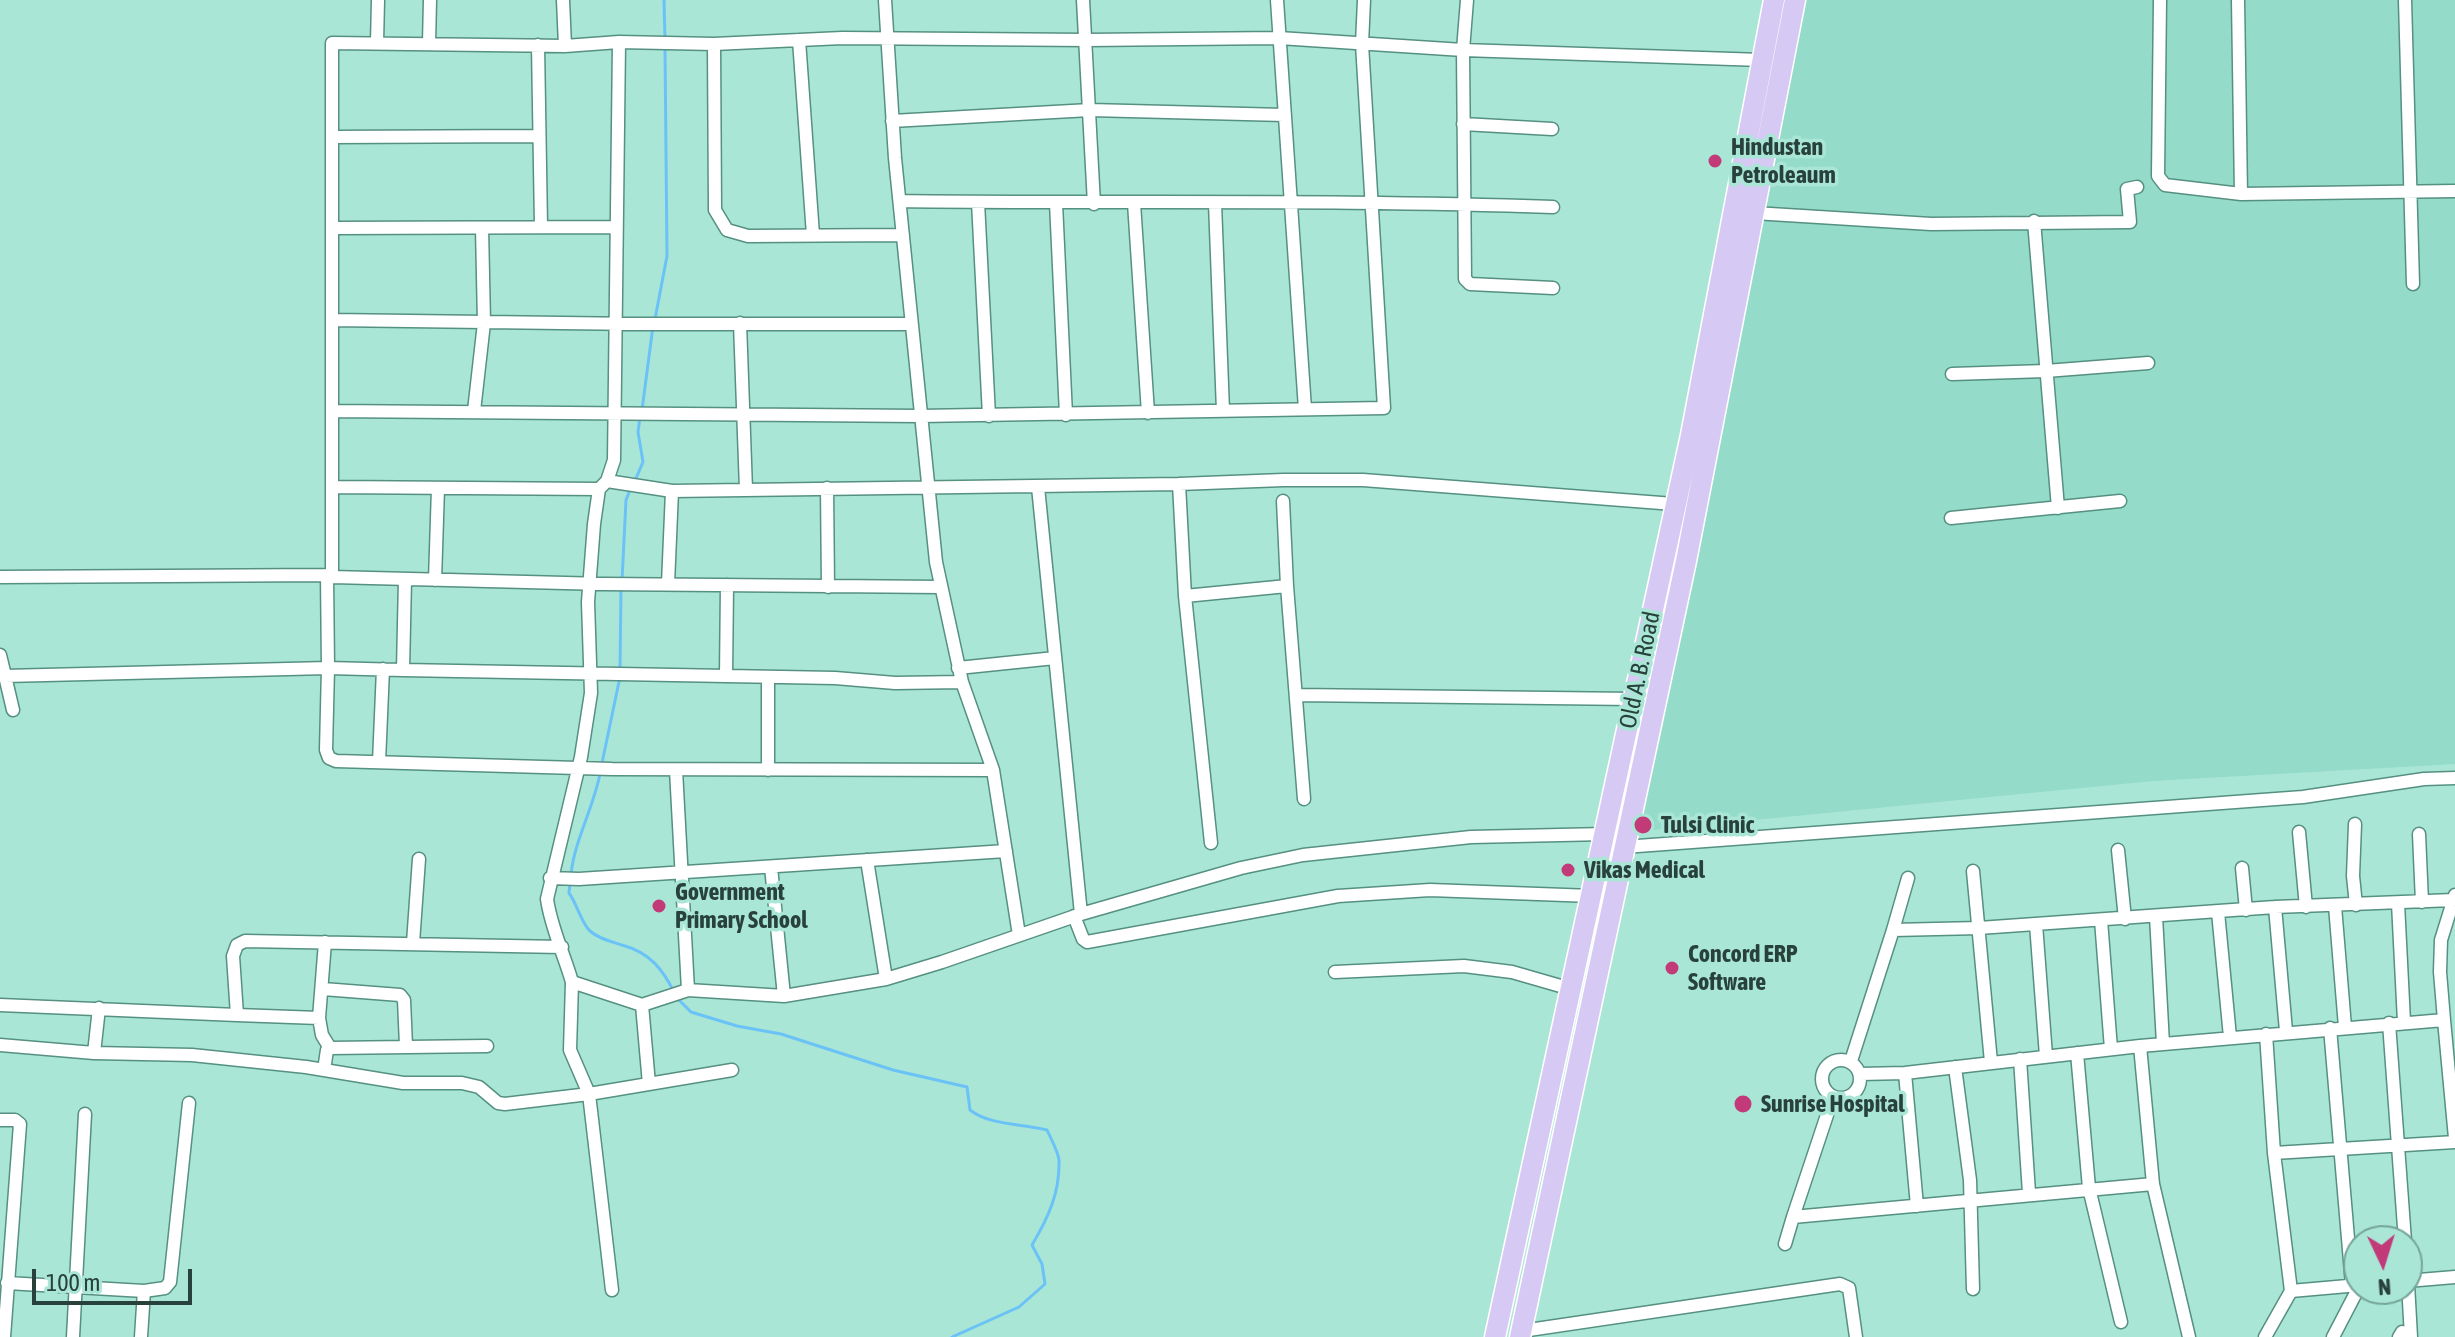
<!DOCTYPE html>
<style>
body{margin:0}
#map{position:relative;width:2455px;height:1337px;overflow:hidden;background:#a9e6d6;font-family:"Asap Condensed",sans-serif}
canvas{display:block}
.north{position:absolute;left:2343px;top:1225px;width:80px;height:80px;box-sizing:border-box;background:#a9e6d6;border:2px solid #75a498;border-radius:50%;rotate:176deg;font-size:22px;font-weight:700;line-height:32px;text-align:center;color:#28413b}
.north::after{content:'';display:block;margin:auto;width:28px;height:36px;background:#c23a78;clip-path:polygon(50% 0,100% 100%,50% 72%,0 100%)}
.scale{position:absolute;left:32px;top:1269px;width:160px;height:36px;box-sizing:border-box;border:4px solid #28413b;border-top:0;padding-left:10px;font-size:24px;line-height:28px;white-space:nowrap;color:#28413b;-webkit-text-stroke:6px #a9e6d6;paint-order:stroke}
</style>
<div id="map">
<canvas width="2455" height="1337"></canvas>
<div class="north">N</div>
<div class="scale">100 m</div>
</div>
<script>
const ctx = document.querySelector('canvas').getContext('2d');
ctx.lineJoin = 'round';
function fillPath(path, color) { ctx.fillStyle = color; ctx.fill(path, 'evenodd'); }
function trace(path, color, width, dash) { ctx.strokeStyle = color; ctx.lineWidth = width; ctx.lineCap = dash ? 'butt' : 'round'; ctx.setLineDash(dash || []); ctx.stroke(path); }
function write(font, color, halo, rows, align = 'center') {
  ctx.font = font + ' "Asap Condensed",sans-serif'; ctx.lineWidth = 7; ctx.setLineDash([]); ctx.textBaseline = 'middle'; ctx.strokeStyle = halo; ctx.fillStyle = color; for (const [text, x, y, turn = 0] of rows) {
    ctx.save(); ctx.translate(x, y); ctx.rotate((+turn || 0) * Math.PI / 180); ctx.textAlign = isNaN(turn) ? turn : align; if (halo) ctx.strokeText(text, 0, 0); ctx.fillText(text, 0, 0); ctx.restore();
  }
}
const built = new Path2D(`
 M1806,0H2455V764L2153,781L1632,832L1766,202Z`);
const stream = new Path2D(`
 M664,0L665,40
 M655,319L667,256L665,48
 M642,410L653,326
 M634,483L643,462L638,432L640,417
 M622,581L626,500L630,490
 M620,669L621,589
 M602,763L620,677
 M571,874C575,839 593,809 600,774
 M570,882L569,893C577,904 582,924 590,931C600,940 614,942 625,946C650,953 663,970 674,992
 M678,999L691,1012L737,1026L781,1034L893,1070L967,1087L970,1110C991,1126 1021,1123 1047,1130C1051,1139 1058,1151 1059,1160C1060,1193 1048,1218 1032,1245L1042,1264L1045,1284L1019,1307L952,1337`);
const minor = new Path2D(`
 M563,0L565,46L619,42
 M885,0L895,158L936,562L962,682L993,770L1019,935
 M1083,0L1094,204
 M1277,0L1305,409
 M1467,0L1463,50L1465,279L1470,284L1553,288
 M2160,0L2158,176L2165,185L2241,194L2455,191
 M2238,0L2241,194
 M2405,0L2413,284
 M799,40L813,235
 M377,43L378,0
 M429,44L430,0
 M714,44L715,210L727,230L748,236L903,235
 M538,45L541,227
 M565,46L332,43V411L920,416L1384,408L1362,44L1364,0
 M892,121L1090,110L1284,115
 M1463,124L1552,129
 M333,137L539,136
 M900,201C1118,204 1336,199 1553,207
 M978,202L989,416
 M1056,203L1066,415
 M1134,203L1148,413
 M1215,203L1223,411
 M1754,213L1931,224L2130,222L2127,189L2137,187
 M2034,221L2058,508
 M333,228L615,227
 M332,320L638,324H911
 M740,323L746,490
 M1952,374L2046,371L2148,363
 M332,411V577L604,584L941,587
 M474,411L484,323L482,228
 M607,481L672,491
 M332,487L599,489
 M1038,487L1081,914
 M827,488L828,587
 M1283,501L1287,586L1185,596L1179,484L1283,480H1363L1674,504
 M1951,518L2120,501
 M0,577L327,575L328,668L5,676L0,655
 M405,579L403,670L835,678L895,683L962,682
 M435,580L438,488
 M668,584L672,491L1179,484
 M1287,586L1304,799
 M1185,596L1211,843
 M958,668L1055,658
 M403,670L328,668L326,750L329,758L336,761L612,769L993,770
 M5,676L13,710
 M726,676L727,585
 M768,677V770
 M1296,695L1633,699
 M379,762L383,669
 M676,770L688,990
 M2355,824L2353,876L2356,905
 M2299,832L2306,907
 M1605,834L1471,837L1303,855L1241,868L1081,914L942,962L886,979L784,996L688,990L642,1005L572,982C564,954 551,928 547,899L581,757L591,693L588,602L594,524L599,489L607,481L614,460L619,42L714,44L842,38L1087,40L1279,38L1463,50L1762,60
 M2419,834L2422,902
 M1624,847L2303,797L2424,779L2455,778
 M2118,850L2125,919
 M867,860L886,979
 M771,867L784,996
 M2242,868L2246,910
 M1973,871L1991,1062
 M550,878L579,879L1006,851
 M2398,903L2404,1022
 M2335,906L2345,1027
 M2275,907L2286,1031
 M2218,912L2230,1037
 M1074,916L1083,939L1087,942L1338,896L1430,890L1592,896
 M2156,916L2163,1044
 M2101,920L2111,1049
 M2036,924L2046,1056
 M1893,930L1908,878
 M413,943L419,859
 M1335,972L1464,966L1512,972L1571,989
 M572,982L570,1050L589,1094L612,1290
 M323,989L400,995L404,1000L406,1046
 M0,1005L237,1015L233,956L237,945L245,941L562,947
 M642,1005L649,1084
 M237,1015L319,1018L325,942
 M319,1018L322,1035L330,1048
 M2444,1020L2455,1138
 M2389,1023L2405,1241
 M2330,1028L2352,1285
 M2266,1034L2274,1153
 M0,1045L94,1053L99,1008
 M2140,1046L2444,1020L2440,972L2441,940L2455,895
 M94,1053L192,1055L306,1067L403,1083H462L479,1087L498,1103L505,1104L589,1094L732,1070
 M2077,1053L2089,1188L2121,1322
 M2020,1059L2029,1193
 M1822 1079a19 19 0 1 1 38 0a19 19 0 1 1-38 0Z
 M1851,1061L1893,930L1979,928L2275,907L2453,900
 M1955,1067L1970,1180L1973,1289
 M324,1070L327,1050L330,1048L487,1046
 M1905,1073L1917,1206
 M1860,1074L1905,1073L2140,1046L2153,1184L2189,1337
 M1833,1097L1793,1217L2153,1184
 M0,1120H15L20,1124L4,1337
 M1785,1244L1793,1217
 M2407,1266L2411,1337
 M2407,1281L2455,1277
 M7,1283L144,1291L165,1288L170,1282L189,1103
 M2359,1285L2291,1291L2274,1153L2455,1142
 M1522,1331L1840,1284L1849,1288L1856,1337
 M73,1337L85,1114
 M141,1337L144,1291
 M2265,1337L2291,1291
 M2333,1337L2359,1287
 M2399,1337L2402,1332L2411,1337`);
const primary = new Path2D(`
 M1495,1337L1691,435L1774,0
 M1520,1337L1686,561L1795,0`);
const markers = [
 [1715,161,8,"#c23a78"],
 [1643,825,10,"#c23a78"],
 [1568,870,8,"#c23a78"],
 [659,906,8,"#c23a78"],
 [1672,968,8,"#c23a78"],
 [1743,1104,10,"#c23a78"]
];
const poiNames = [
 ["Hindustan",1731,147],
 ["Petroleaum",1731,175],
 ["Tulsi Clinic",1661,825],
 ["Vikas Medical",1584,870],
 ["Government",675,892],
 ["Primary School",675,920],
 ["Concord ERP",1688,954],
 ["Software",1688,982],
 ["Sunrise Hospital",1761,1104]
];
const streetNames = [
 ["Old A. B. Road",1640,670,-78]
];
fillPath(built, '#94dbc9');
trace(stream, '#6bc2f6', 3);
trace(minor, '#559081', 15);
trace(primary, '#fff', 23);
trace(minor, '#fff', 12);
trace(primary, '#d6caf4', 20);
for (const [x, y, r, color] of markers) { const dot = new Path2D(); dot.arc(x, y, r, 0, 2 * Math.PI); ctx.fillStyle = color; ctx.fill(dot); trace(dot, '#a9e6d6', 3); }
write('bold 24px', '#28413b', '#a9e6d6', poiNames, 'left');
write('24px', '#28413b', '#a9e6d6', streetNames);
</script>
